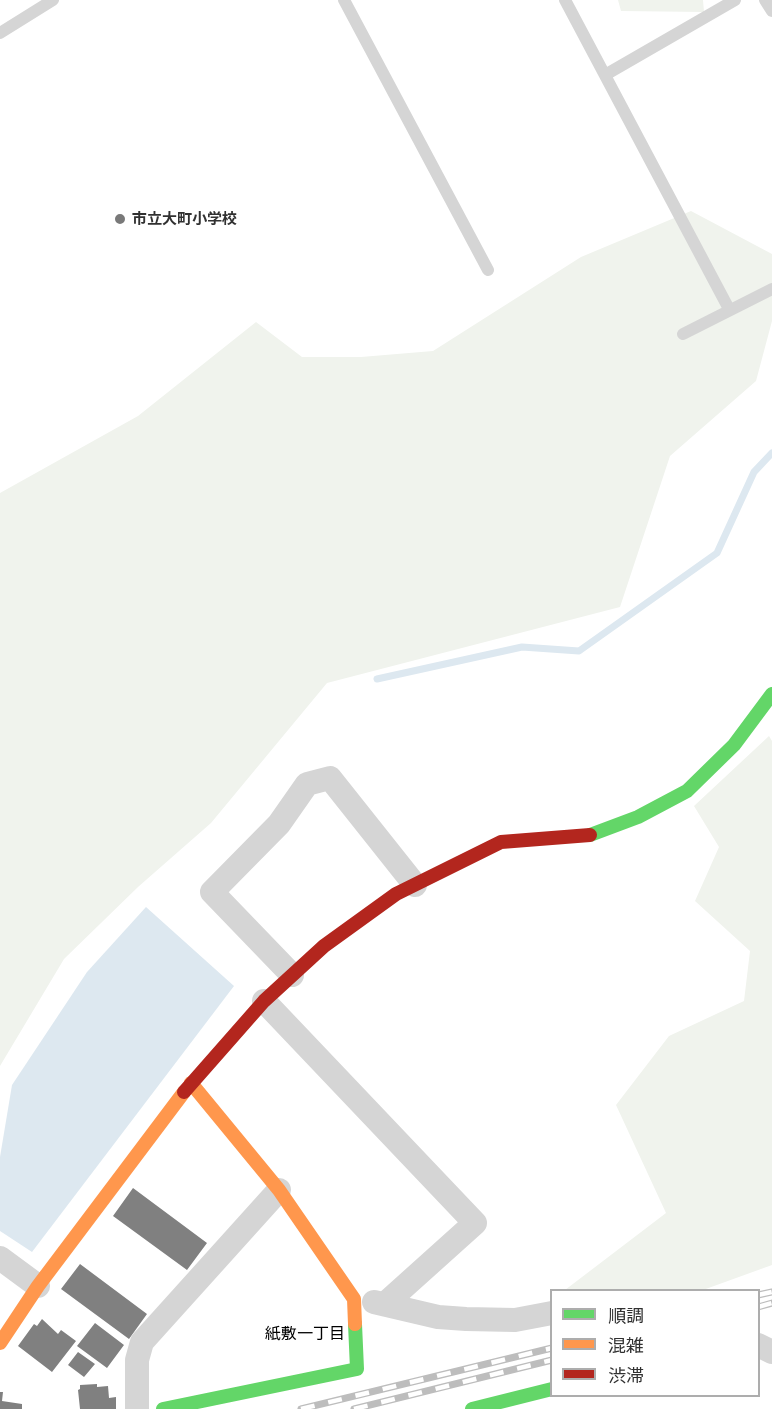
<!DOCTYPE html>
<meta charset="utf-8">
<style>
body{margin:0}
#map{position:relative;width:772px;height:1409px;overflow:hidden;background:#fff;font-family:Raleway,"Noto Sans JP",sans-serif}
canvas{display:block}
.legend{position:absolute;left:550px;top:1289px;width:210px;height:108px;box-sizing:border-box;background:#fff;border:2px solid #adadad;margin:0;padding:8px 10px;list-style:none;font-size:18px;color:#313131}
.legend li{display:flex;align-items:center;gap:12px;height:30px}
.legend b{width:30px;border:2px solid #adadad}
</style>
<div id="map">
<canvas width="772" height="1409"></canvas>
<ul class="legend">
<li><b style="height:8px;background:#63d668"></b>順調</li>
<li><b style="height:8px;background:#ff974d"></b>混雑</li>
<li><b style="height:8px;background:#b3261e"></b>渋滞</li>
</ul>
</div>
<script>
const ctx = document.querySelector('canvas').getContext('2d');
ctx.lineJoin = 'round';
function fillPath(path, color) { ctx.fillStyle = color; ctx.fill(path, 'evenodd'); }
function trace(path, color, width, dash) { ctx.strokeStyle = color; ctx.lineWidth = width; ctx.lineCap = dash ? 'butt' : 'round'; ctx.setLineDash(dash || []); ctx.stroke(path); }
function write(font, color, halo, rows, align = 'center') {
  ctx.font = font + ' Raleway,"Noto Sans JP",sans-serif'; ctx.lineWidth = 6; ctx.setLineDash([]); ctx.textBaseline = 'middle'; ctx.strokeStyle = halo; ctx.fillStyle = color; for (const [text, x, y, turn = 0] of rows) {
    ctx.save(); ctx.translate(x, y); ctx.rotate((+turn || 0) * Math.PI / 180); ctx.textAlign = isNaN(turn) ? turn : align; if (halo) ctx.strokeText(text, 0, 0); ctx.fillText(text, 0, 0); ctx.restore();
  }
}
const green = new Path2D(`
 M618,0H703L704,12L621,11Z
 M691,211L772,254V321L756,381L670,456L620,607L327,683L211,823L138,887L64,959L0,1066V493L138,416L256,322L302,357H361L433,351L581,257Z
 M769,736L772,741V1265L703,1290H565L666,1213L616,1105L669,1036L744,1001L750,951L695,901L719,847L694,806Z`);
const water = new Path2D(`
 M146,907L234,986L32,1252L0,1231V1157L12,1085L87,972Z`);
const stream = new Path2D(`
 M377,679L522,647L579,651L717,553L754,472L772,453`);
const building = new Path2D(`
 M133,1188L207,1243L187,1270L113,1216Z
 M80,1264L147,1314L129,1339L61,1289Z
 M42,1319L58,1334L61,1330L76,1341L52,1372L18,1346L34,1324L37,1326Z
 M95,1323L124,1345L107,1368L77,1346Z
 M78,1352L95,1364L84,1377L68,1365Z
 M97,1384V1387L108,1386L109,1398L116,1397V1409H80L78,1390L80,1389V1385Z
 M0,1392H3L2,1401L22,1404V1409H0Z`);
const lane = new Path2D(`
 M344,0L488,270
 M565,0L729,309
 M765,0L772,11
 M0,33L53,0
 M605,75L735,0
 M683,334L772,289`);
const street = new Path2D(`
 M292,975L212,892L279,824L307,784L330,778L415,885
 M264,1001L475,1223L386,1303
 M0,1258L38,1286
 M374,1302L438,1317L466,1319L515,1320L552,1313
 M758,1345L772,1352
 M137,1409V1360L142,1342L279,1190`);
const fast = new Path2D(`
 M590,835L638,817L687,791L734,745L772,694
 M163,1409L357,1369L355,1324
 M472,1409L552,1389`);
const slow = new Path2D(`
 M191,1083L279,1190L354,1299L355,1324
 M0,1343L38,1286L184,1092`);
const jam = new Path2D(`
 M184,1092L264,1001L324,946L396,894L501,842L590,835`);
const rail = new Path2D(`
 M758,1295L772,1292
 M758,1307L772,1303
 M301,1409L552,1348
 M354,1409L552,1360`);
const markers = [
 [120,219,6,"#797979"]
];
const poiNames = [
 ["市立大町小学校",132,219]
];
const neighbourhoodNames = [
 ["紙敷一丁目",305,1334]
];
fillPath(green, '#f0f3ed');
fillPath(water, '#dde8f0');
trace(stream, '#dde8f0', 7);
fillPath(building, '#808080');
trace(lane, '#d5d5d5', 12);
trace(street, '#d5d5d5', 24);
trace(fast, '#63d668', 14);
trace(slow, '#ff974d', 14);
trace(jam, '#b3261e', 14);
trace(rail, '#bdbdbd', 7);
trace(rail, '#fff', 4.5, [14]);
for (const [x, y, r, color] of markers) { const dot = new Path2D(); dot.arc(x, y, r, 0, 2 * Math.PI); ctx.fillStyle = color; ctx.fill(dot); trace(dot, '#fff', 2); }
write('bold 15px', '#313131', '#fff', poiNames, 'left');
write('16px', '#000', '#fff', neighbourhoodNames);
</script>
